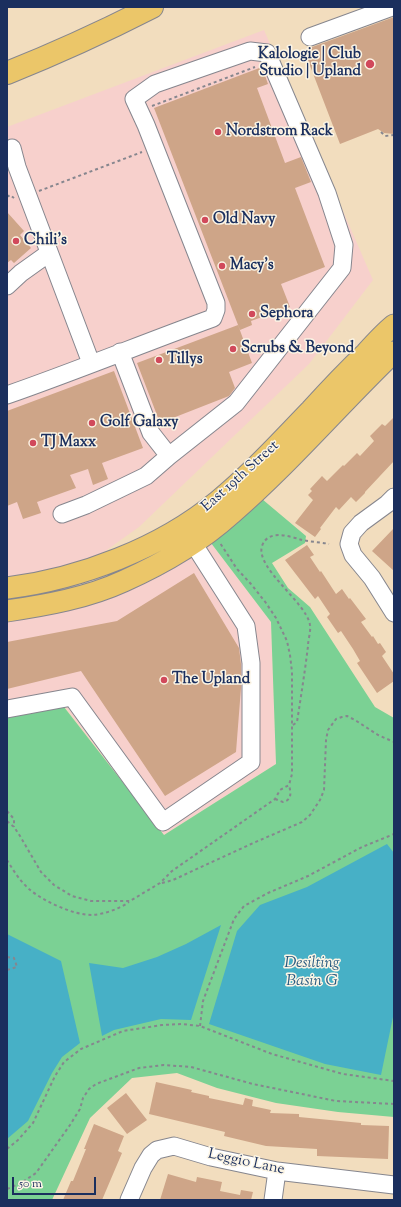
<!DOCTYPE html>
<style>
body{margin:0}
#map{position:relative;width:401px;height:1207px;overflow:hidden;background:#f2ddbe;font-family:"Sorts Mill Goudy",serif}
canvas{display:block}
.frame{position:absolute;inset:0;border:8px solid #1b2f5e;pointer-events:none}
.scale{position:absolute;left:12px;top:1177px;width:84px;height:18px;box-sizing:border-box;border:2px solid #1b2f5e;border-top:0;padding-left:5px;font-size:12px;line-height:14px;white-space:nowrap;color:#1b2f5e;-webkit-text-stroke:3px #fcf5e5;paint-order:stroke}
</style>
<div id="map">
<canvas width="401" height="1207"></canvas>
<div class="frame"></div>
<div class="scale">50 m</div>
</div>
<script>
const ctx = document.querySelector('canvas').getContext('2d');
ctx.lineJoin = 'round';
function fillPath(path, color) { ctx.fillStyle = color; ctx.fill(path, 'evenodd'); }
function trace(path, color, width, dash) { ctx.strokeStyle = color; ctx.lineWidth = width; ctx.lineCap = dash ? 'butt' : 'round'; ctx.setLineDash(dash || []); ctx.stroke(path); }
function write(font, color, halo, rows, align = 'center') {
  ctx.font = font + ' "Sorts Mill Goudy",serif'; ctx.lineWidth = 3; ctx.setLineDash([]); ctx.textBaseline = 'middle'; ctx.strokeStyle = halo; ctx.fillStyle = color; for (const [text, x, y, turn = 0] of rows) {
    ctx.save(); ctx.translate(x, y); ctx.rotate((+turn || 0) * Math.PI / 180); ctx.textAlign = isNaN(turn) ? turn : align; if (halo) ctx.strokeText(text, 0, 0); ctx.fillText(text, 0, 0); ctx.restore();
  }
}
const built = new Path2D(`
 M264,30L373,280L309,364L139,527L101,554L64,567L25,575L7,577V127Z
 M211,543L271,622L276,764L164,835L65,707L7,718V617Z`);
const green = new Path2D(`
 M262,499L306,536L305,543L272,563L288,588L310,607L375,707L394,718V1117L338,1112L276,1103L217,1088L177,1073L132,1078L90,1118L52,1200H7V718L64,707L164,835L276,764L271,622L211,543Z`);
const water = new Path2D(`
 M387,844L394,853V1012L381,1075L325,1064L209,1024L237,931L260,905L307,887Z
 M221,925L191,1020L161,1019L114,1030L102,1036L89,963L123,968L157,957L186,944Z
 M7,934L61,961L80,1043L62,1057L52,1073L28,1121L7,1139Z`);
const building = new Path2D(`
 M394,17V134L384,133L378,129L340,144L304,50Z
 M262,67L268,84L257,88L285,163L301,157L311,182L295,188L325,267L281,284L290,307L251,321L252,325L240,330L154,108Z
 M7,212L24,231L20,235L31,248L14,263L11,260L7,263Z
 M238,325L252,363L229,372L235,388L229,396L160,423L137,363Z
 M114,371L143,448L102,463L108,479L93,485L88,469L70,475L76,488L37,502L41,513L23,519L17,502L7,506V411Z
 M394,417V461L365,492V493L356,502L351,497L339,510L336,507L320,528L321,529L315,537L295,523L313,500L308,495L312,491L310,489L322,476L327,481L343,465L344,466L357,453L360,456L374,441L370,436L382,424L385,426Z
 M394,528V571L372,551Z
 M307,545L314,555L310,557L320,572L321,571L336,594L342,589L349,599L350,598L366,619L361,622L372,637L373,636L378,644L380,643L386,652L382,656L394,674V681L377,693L357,663L360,661L353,649L341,631L338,633L327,617L330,614L318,596L315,599L285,560Z
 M194,573L239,648L241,664V688L236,752L165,796L81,671L7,689V642L117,621Z
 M156,1082L192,1090L191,1092L209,1096V1098L243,1105L245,1098L253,1100L252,1106L271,1110L270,1113L299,1114V1117L361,1123V1125L389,1126L388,1159L317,1156V1149L266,1146L224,1136L225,1132L149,1114Z
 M126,1093L147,1120L127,1134L107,1108Z
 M94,1124L124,1136L118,1151L122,1153L102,1200H63L71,1181H73L86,1149H84Z
 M168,1174L196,1182L197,1177L222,1182L220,1191L240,1195L241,1190L253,1192L251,1200H160Z`);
const path = new Path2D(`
 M152,106L255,67
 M381,132L385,136L394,135
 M39,191L142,152
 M7,197L10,195L14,198
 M293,725L297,722C301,696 305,671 308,646C308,640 311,631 310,625C307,603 255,568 262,546C268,529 289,536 302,540C311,542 320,542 329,544
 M275,799L283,802C292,800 291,793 289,785
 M7,811L14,819V827
 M7,821L14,827L20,836L41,872L54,885L72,896L91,901H130L160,883L172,871L275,799L280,790L289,785L292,774V672L290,655L287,641L276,618L266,603L251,584L237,569L220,543
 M7,860C13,870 20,881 29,889C43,901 73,915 92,915C105,914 119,909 129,902
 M162,883L173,880L251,844L302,822L310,815L320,800L324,790L326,740L328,730L336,719L342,717L347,716L355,720L378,735L394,742
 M7,957L14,958L17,967L7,970
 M200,1026L203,1001L234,919L244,906L268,893L308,876L362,847L394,834
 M7,1149L18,1140L33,1123L55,1076L64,1062L81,1049L123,1031L162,1025L182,1024L200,1026L272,1054L343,1074L394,1081
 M7,1189L21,1183L36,1173L70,1125L80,1109L83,1098L89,1089L96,1084L139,1068L164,1065L191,1067L253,1084L336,1101L394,1104`);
const minor = new Path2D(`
 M310,37L392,7
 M12,148L17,167L91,363
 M7,286L21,273L49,253
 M7,395C76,371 144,343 213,318L216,310V303L146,125L134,99L155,84L250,51L267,53L327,193L344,245L342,268L236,403L169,456L151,433L120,352
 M394,497L387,504L361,523L352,533L349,544L353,555L372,578L394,613
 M62,514L86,505L146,476L169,456
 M7,709L72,697L163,822L251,762V663L246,626L193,543
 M129,1200L143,1168L151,1155L157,1150L174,1146L211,1157L277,1171L394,1185
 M273,1200L277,1171`);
const major = new Path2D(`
 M7,588C80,579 161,548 218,501C252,473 281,441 311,410C329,390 347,371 366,353C375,343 384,333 394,325
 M7,611C47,605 87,598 124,581C162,564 200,542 231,514C289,464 339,405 394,352`);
const highway = new Path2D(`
 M7,73C57,53 105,31 152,7`);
const markers = [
 [370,64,5,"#d1495b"],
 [218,132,4,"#d1495b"],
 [205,220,4,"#d1495b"],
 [16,241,4,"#d1495b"],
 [222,266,4,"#d1495b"],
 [252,314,4,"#d1495b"],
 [233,349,4,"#d1495b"],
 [159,360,4,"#d1495b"],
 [92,423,4,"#d1495b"],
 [33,443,4,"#d1495b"],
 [164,680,4,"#d1495b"]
];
const poiNames = [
 ["Kalologie | Club",361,55,"right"],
 ["Studio | Upland",361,72,"right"],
 ["Nordstrom Rack",226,132],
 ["Old Navy",213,220],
 ["Chili's",24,241],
 ["Macy's",230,266],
 ["Sephora",260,314],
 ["Scrubs & Beyond",241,349],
 ["Tillys",167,360],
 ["Golf Galaxy",100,423],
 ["TJ Maxx",41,443],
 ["The Upland",172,680]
];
const streetNames = [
 ["East 19th Street",241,477,-42],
 ["Leggio Lane",246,1163,12]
];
const waterNames = [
 ["Desilting",312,964],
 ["Basin G",312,982]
];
fillPath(built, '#f7d0cc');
fillPath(green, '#7bd194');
fillPath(water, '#47b0c6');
fillPath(building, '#cea588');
trace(minor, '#86868e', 19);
trace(major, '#86868e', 23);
trace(highway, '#86868e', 24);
trace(path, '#86868e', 2, [3, 3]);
trace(minor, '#fff', 17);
trace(major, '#ebc669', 21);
trace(highway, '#ebc669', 22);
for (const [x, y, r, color] of markers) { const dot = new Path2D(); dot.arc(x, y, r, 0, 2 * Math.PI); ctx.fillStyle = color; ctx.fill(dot); trace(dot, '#fcf5e5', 1.5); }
write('bold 15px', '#1b2f5e', '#fcf5e5', poiNames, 'left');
write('15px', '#1b2f5e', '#fcf5e5', streetNames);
write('italic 16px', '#2a5c82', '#fcf5e5', waterNames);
</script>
